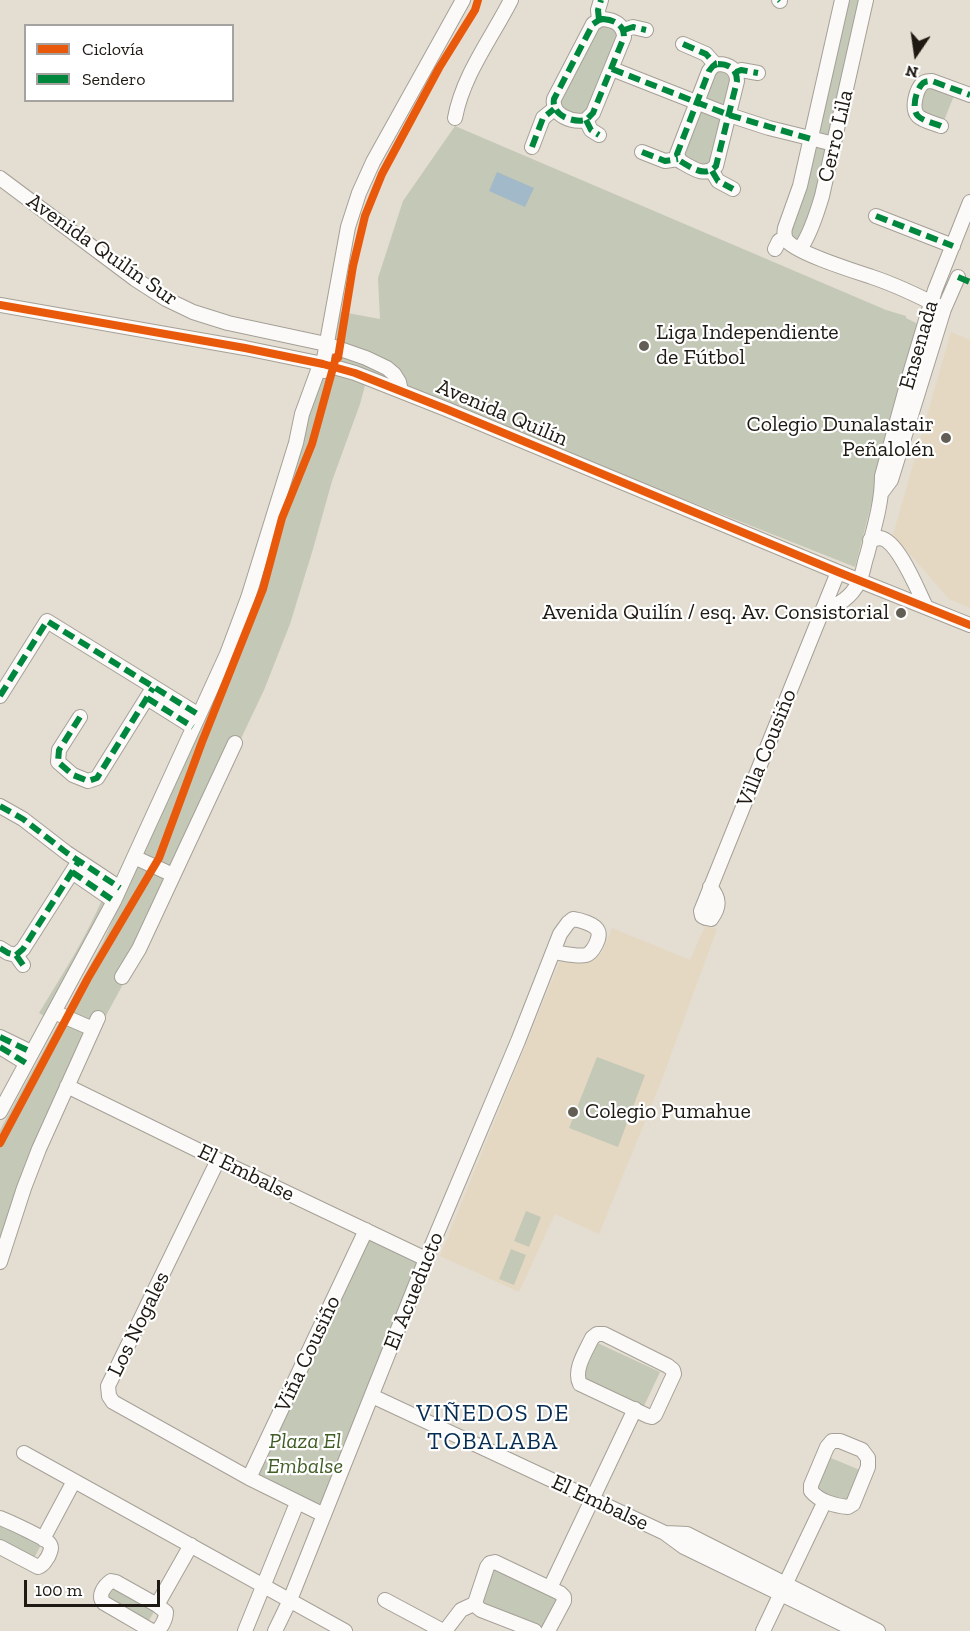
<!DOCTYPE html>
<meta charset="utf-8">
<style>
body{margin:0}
#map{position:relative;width:970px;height:1631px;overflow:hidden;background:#e4ddd1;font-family:"Zilla Slab",serif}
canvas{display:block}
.legend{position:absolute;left:24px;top:24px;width:210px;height:78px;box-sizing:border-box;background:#fff;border:2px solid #a5a3a0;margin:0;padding:8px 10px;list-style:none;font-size:18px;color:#1e1912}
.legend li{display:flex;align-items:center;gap:12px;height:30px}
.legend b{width:30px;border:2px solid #a5a3a0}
.north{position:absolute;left:886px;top:24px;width:60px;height:60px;-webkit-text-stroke:4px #fff;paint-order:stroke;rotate:193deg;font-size:16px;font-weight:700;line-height:24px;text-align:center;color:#1e1912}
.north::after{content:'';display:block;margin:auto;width:21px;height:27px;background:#1e1912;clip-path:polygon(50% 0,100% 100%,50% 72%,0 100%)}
.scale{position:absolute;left:24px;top:1580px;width:136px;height:27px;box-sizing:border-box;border:3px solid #1e1912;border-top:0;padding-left:8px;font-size:18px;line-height:21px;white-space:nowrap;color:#1e1912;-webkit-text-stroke:4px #fff;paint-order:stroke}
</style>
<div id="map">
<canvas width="970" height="1631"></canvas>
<ul class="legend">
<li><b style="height:8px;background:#e8590c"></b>Ciclovía</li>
<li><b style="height:8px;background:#00873e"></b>Sendero</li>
</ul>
<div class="north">N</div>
<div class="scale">100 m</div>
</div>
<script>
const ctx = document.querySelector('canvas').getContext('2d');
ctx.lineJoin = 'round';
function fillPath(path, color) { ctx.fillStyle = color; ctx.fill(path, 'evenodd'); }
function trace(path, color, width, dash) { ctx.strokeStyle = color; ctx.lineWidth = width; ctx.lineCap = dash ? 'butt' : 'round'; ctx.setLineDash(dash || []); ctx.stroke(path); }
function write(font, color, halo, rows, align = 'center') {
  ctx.font = font + ' "Zilla Slab",serif'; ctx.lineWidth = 4.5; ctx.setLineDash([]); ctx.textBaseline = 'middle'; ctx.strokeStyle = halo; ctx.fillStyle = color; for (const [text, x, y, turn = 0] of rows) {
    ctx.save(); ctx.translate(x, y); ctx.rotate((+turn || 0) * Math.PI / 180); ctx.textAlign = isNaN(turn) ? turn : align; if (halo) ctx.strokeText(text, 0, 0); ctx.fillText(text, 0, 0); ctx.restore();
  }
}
const built = new Path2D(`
 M951,332L970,340V608L949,599L893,535Z
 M705,926L717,929L661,1082L599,1234L555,1214L519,1292L440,1256L561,958L571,961L602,953L612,928L690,960Z`);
const green = new Path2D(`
 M847,0H861L831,131L828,134H823L818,131Z
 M601,23L620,31L587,116L562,112L558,99Z
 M714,70L733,73L726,103L722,106L706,99L705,97Z
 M925,85L955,93L943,123L920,112L922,90Z
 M702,110L722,118L714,161L706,168L682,158L696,114Z
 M455,126L886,310L906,316V318L918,324L855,567L368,374L360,404L332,481L313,549L290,624L264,690L136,960L55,1110L0,1246V1130L103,942L223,673L336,311L380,319L378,278L403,201Z
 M815,146L826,149L812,212L800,238C794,241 791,237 789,232Z
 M103,897L107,899L96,926L44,1016L39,1013C62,975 86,938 103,897Z
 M597,1057L645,1075L618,1147L569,1128Z
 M526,1211L541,1217L529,1247L514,1241Z
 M368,1239L420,1262L320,1505L259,1475Z
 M511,1249L526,1255L514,1285L499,1279Z
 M591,1340L660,1372L644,1406L575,1375Z
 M826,1456L860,1470L845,1506L811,1492Z
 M0,1523L41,1545L34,1558L0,1539Z
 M494,1568L560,1596L545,1631L477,1607Z
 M112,1586L155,1610L148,1622L105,1599Z`);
const water = new Path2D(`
 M497,172L534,188L525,207L489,191Z`);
const minor = new Path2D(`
 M779,0L780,1
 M842,0L800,186L785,228C784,233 784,237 787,241C799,254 854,271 872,277C896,285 921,297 944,309
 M603,19C615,20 624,25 624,37L593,113L586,120C572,123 551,115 554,99L593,24L599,20Z
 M599,20L598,10L601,0
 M624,30L633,27L646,30
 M683,44L706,54L715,64
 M718,64C729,64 737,69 737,81L716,166C705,178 692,168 680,161L677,154L709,71L713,66Z
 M612,69L729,115L769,128L834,144
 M736,72L741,70L758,73
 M455,118C463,75 491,39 511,0
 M586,120L591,130L599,135
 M941,126C934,123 923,121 918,116C911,109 916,89 923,83C926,81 928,81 932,81L970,95
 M532,147L543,118L554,109
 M642,152L665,161L678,159
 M712,171L718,181L733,189
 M0,178L135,279L166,299L193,312L228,323L326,344L366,358L387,368L394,374L399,382L401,391
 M876,216L953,246
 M775,249L779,241L785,237
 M800,249C810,235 817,213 822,196L866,0
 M0,305L245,348L323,364L355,373L446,409L838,572L970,625
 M324,371L323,364L348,227L359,193L373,162L463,0
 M882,492L891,480L944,309L958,277
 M870,540C871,540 879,538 880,538C898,540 918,591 926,607
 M823,609C839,606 851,597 859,582C863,574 864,563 867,555C874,528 882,503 882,476L911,370L935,290L970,202
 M0,696L47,621L199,715
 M147,698L193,727
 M80,717L59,750L58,762L73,775L88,781L97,778L153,688
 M0,806L23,819L67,853L120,888
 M134,857L173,875
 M72,872L114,901
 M710,887C720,898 720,907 711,919L706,918L702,916L701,911L838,572
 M0,948L8,953L16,955L23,965
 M16,955L23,949L79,861
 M122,977L139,949L235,743
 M54,1012L93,1029
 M0,1037L31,1052
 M0,1047L26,1063
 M67,1086L218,1160L426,1259
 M0,1112L114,901L227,654L248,598L296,443L302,414L317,373L323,364
 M218,1160L108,1386L109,1396L113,1402L249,1478L324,1515
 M0,1262L24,1188L39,1149L98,1018
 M597,1334H604L668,1366L673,1370L674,1374L655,1415L652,1417L648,1416L580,1384C573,1370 586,1351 592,1338Z
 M372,1396L665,1533L684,1547L857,1631
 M832,1441H840L862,1450L868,1458V1467L853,1504L848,1507C835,1506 819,1501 811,1491V1485L827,1447Z
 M24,1453L345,1631
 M249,1478L366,1230
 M0,1518C8,1521 45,1538 49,1543C53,1548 50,1552 48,1557C44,1562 44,1565 38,1567L0,1547
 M666,1533L687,1534L878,1631
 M43,1539L74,1481
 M550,1588L635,1409
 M385,1600L443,1631
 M157,1605L191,1545
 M152,1631L104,1603C97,1596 104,1586 111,1581L116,1582L157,1605L166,1612C166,1618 162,1628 156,1631
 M245,1631L297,1503
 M275,1631L290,1600L426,1259L518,1041L560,934L568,923L573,919C580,920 595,924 598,931C601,937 593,953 586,955C576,957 563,953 553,952
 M445,1631L461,1610L476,1603
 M535,1631L481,1610L476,1606V1600L487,1567L490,1563L495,1562L560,1593L564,1597V1601L548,1631
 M763,1631L825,1501`);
const quiet = new Path2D(`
 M779,0L780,1
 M603,19C615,20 624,25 624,37L593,113L586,120C572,123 551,115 554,99L593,24L599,20Z
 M599,20L598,10L601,0
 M624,30L633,27L646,30
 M683,44L706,54L715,64
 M718,64C729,64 737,69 737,81L716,166C705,178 692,168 680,161L677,154L709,71L713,66Z
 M612,69L729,115L811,139
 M736,72L741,70L758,73
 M586,120L591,130L599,135
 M941,126C934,123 923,121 918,116C911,109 916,89 923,83C926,81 928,81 932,81L970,95
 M532,147L543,118L554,109
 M642,152L665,161L678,159
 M712,171L718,181L733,189
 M876,216L953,246
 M958,277L970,282
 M0,696L47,621L199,715
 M147,698L193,727
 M80,717L59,750L58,762L73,775L88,781L97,778L153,688
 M0,806L23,819L67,853L120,888
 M72,872L114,901
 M0,948L8,953L16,955L23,965
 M16,955L23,949L79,861
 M0,1037L31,1052
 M0,1047L26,1063`);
const cycleway = new Path2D(`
 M0,305L245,348L323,364L355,373L446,409L838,572L970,625
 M0,1143L88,978L159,858L202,742L263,589L282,518L312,444L336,357L338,358L353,266L365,216L382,174L439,68L475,10L478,0`);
const markers = [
 [644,346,6,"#635e55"],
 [946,438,6,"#635e55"],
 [901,613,6,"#635e55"],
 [573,1112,6,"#635e55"]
];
const streetNames = [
 ["Cerro Lila",836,136,-77],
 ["Avenida Quilín Sur",102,250,35],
 ["Ensenada",919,345,-74],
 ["Avenida Quilín",502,413,23],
 ["Villa Cousiño",767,748,-68],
 ["El Embalse",246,1173,26],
 ["El Acueducto",414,1291,-68],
 ["Los Nogales",139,1324,-64],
 ["Viña Cousiño",308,1354,-65],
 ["El Embalse",600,1503,25]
];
const poiNames = [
 ["Liga Independiente",656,333],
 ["de Fútbol",656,358],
 ["Colegio Dunalastair",934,425,"right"],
 ["Peñalolén",934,450,"right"],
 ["Avenida Quilín / esq. Av. Consistorial",889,613,"right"],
 ["Colegio Pumahue",585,1112]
];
const parkNames = [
 ["Plaza El",305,1442],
 ["Embalse",305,1467]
];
const neighbourhoodNames = [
 ["VIÑEDOS DE",493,1414],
 ["TOBALABA",493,1442]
];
fillPath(built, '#e5d8c3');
fillPath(green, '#c4c8b6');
fillPath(water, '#a2b9c9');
trace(minor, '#a5a097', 16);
trace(minor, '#fbfaf8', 14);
trace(quiet, '#00873e', 6, [12, 6]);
trace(cycleway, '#e8590c', 8);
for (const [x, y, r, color] of markers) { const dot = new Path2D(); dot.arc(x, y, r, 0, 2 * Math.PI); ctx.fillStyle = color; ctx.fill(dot); trace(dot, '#fff', 2); }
write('22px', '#1e1912', '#fff', streetNames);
write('22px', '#1e1912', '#fff', poiNames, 'left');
write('italic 22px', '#425e27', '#fff', parkNames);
ctx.letterSpacing = '1.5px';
write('24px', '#062c52', '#fff', neighbourhoodNames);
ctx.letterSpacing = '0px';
</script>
